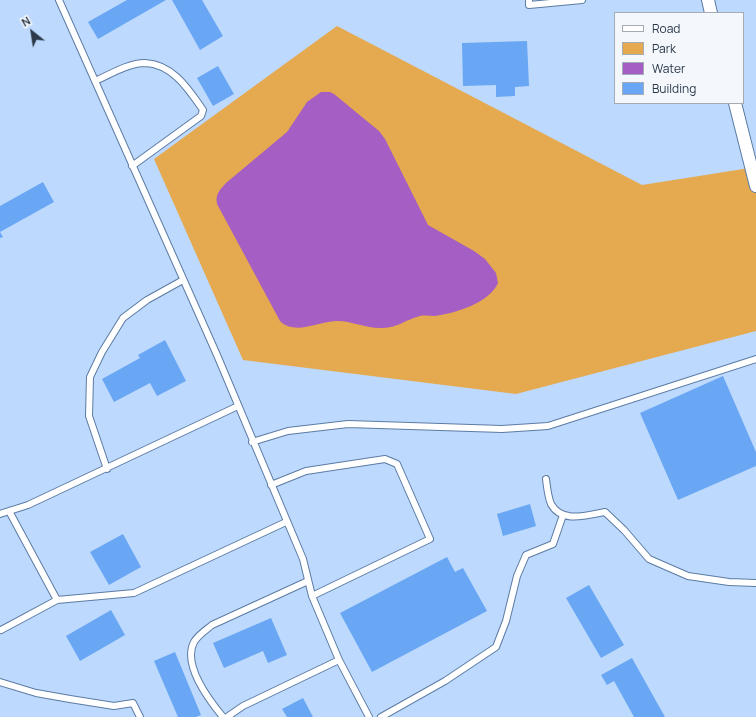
<!DOCTYPE html>
<style>
body{margin:0}
#map{position:relative;width:756px;height:717px;overflow:hidden;background:#bdd9fd;font-family:Manrope,sans-serif}
canvas{display:block}
.legend{position:absolute;left:614px;top:12px;width:130px;height:92px;box-sizing:border-box;background:#f4f8fc;border:1px solid #a3abb4;margin:0;padding:5px 7px;list-style:none;font-size:12px;color:#2a3849}
.legend li{display:flex;align-items:center;gap:8px;height:20px}
.legend b{width:20px;border:1px solid #a3abb4}
.north{position:absolute;left:12px;top:12px;width:40px;height:40px;-webkit-text-stroke:3px #f4f8fc;paint-order:stroke;rotate:330deg;font-size:11px;font-weight:700;line-height:16px;text-align:center;color:#2a3849}
.north::after{content:'';display:block;margin:auto;width:14px;height:18px;background:#2a3849;clip-path:polygon(50% 0,100% 100%,50% 72%,0 100%)}
</style>
<div id="map">
<canvas width="756" height="717"></canvas>
<ul class="legend">
<li><b style="height:5px;background:#fff"></b>Road</li>
<li><b style="height:11px;background:#e5a950"></b>Park</li>
<li><b style="height:11px;background:#a55ec3"></b>Water</li>
<li><b style="height:11px;background:#69a7f4"></b>Building</li>
</ul>
<div class="north">N</div>
</div>
<script>
const ctx = document.querySelector('canvas').getContext('2d');
ctx.lineJoin = 'round';
function fillPath(path, color) { ctx.fillStyle = color; ctx.fill(path, 'evenodd'); }
function trace(path, color, width, dash) { ctx.strokeStyle = color; ctx.lineWidth = width; ctx.lineCap = dash ? 'butt' : 'round'; ctx.setLineDash(dash || []); ctx.stroke(path); }
const green = new Path2D(`
 M337,26L642,185L756,167V331L516,394L243,360L154,159Z`);
const water = new Path2D(`
 M321,92H330L334,94L379,131L385,139L428,225L474,251L485,259L496,273L498,283C489,303 456,313 435,316C430,316 425,315 420,316C407,319 397,328 383,328C368,329 351,321 338,321C319,321 295,336 280,321L217,204C215,194 220,190 226,183L287,132L307,102Z`);
const building = new Path2D(`
 M127,0H166L98,39L88,22Z
 M172,0H202L223,36L200,50Z
 M527,41L529,86L515,87V96L496,97V85L463,86L462,43Z
 M218,66L234,94L213,106L197,78Z
 M43,182L54,202L0,232L3,237L0,238V206Z
 M165,340L186,381L157,396L150,383L114,402L102,379L140,358L138,355Z
 M723,376L756,452V466L678,500L640,413Z
 M530,504L536,526L503,536L497,514Z
 M123,534L141,567L109,585L90,552Z
 M447,557L455,572L463,568L487,611L372,672L340,613Z
 M589,585L624,645L601,658L566,598Z
 M111,610L125,635L80,661L66,636Z
 M271,618L287,655L268,663L263,651L224,668L213,643Z
 M175,652L201,715L196,717H178L154,661Z
 M632,658L665,717H634L614,681L607,685L601,675Z
 M303,698L313,717H287L282,709Z`);
const service = new Path2D(`
 M59,0L217,355L303,559L312,596L339,660L369,717
 M529,0V5L582,0
 M95,81C109,75 128,63 145,63C173,64 189,90 203,110L201,116L132,166
 M252,442L288,431L348,424L502,429L548,426L756,359
 M107,469L89,416L90,377L102,352L123,318L147,300L183,280
 M546,479C547,487 548,497 551,504C562,524 587,515 605,512L624,530L649,559L688,576L729,582L756,583
 M271,485L306,471L385,459L397,464L430,539L312,596
 M9,511L57,600
 M0,514L28,505L238,406
 M1,630L57,600L134,593L286,522
 M0,682L36,693L70,699L114,706L133,703L140,717
 M223,717C209,700 182,665 194,642C198,635 206,630 212,625L308,581
 M227,717L243,706L339,660
 M381,717L445,681L496,647L506,621L517,576L526,555L553,544L563,515`);
const minor = new Path2D(`
 M708,0L711,13
 M735,103L756,186`);
fillPath(green, '#e5a950');
fillPath(water, '#a55ec3');
fillPath(building, '#69a7f4');
trace(service, '#5c7ba4', 8);
trace(minor, '#5c7ba4', 14);
trace(service, '#fff', 6);
trace(minor, '#fff', 12);
</script>
